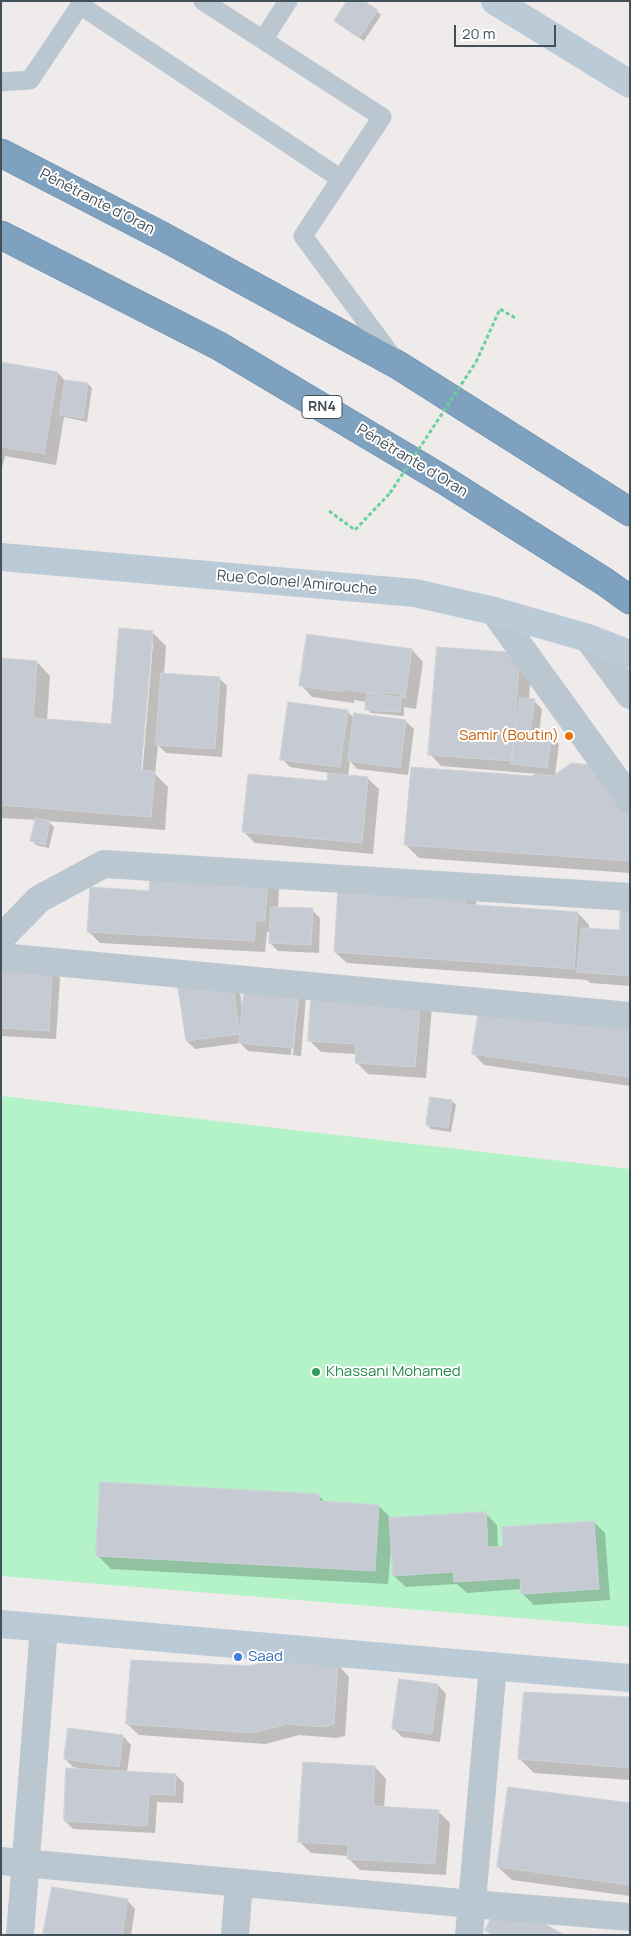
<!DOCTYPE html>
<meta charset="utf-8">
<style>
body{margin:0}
#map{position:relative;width:631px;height:1936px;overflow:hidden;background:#efebeb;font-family:Manrope,sans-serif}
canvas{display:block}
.frame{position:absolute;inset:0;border:2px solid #42505a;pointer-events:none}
.scale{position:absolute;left:454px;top:25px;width:102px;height:22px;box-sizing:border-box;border:2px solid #42505a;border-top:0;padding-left:6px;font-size:15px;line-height:18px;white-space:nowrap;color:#42505a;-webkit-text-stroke:4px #fff;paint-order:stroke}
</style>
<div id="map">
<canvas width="631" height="1936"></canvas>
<div class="frame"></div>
<div class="scale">20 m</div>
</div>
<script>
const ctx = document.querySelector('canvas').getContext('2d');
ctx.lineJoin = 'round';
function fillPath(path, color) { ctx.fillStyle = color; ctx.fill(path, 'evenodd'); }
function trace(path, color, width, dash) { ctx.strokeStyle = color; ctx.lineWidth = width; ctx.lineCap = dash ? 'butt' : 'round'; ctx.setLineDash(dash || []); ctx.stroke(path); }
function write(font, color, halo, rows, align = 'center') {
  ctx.font = font + ' Manrope,sans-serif'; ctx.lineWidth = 4; ctx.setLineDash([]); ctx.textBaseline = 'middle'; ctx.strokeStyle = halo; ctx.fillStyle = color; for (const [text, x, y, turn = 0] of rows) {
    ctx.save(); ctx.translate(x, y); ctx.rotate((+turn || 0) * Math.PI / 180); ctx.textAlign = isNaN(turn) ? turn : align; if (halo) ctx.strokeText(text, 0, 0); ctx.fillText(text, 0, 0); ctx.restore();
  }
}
const green = new Path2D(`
 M1,1096L630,1169V1627L1,1576Z`);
const shadow = new Path2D(`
 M377,11L381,15L364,41L335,21Z
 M1,364L58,373L66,382L88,384L92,388L87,422L64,417L56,465L5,456L1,472Z
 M152,632L166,646L164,674L219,678L227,686L222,757L166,753L158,745L155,774L168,787L165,830L48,821L54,827L49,848L36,845L32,841L37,820L1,818V660L37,662L50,676L47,720L112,725ZM151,643H153L142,777H139Z
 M438,648L531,666L529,700L534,701L542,709L539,734L551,736L559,744L555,776L630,785V873L419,858L405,844L539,774L441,766L430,754Z
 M412,650L423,662L416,709L404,707V716L371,713L367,709V702L354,700V703L312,697L301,685Z
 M347,711L355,719L405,721L414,729L408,775L357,769L350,761L348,776L367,778L379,789L373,854L255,843L244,832L328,783L329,773L290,767L282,759Z
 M152,870L279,889L278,908L312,910L320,918L319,953L278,951L270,943L271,932H267L265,952L100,943L88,931L150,892Z
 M339,891L476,897V906L578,913L589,925V929L620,932L630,902V986L590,983L587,980L347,963L335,952Z
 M1,967L52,970L60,978L56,1039L1,1036Z
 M231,976L239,984L242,1007L246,983L298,988L306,996L301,1056L248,1051L240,1043L195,1049L187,1041L179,983ZM297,993H299L293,1055H291Z
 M314,987L432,1007L426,1078L368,1074L356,1062L357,1054L321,1052L309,1040Z
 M630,1019V1086L484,1065L473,1053Z
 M452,1101L456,1105L451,1132L431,1129L427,1125Z
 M319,1496L326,1503L379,1506L392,1519L485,1513L497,1525L498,1548L594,1522L605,1533L610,1600L534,1605L522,1593V1589L467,1593L457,1584L406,1587L394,1576L392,1548H391L388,1584L111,1569L97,1555Z
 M338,1665L349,1677L345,1736L336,1738L299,1735L266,1744L139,1735L127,1724L249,1668Z
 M400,1681L438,1685L446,1694L440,1742L402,1737L394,1729Z
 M630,1698V1780L534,1773L520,1759Z
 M123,1736L131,1745L127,1772L176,1775L184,1783L183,1803L157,1802L155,1833L73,1829L65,1821L79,1768L73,1767L65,1759Z
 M375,1767L386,1779L384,1808L438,1811L450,1823L446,1875L360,1870L349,1859V1856L311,1853L299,1841Z
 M630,1805V1896L512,1880L498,1867Z
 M127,1900L135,1909L131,1935H47L45,1933Z`);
const building = new Path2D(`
 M347,1H364L378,10L359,38L334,21Z
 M1,362L58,372L44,454L1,447Z
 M65,380L88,383L83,418L60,415Z
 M119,628L153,631L141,770L155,772L151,817L1,805V658L37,661L33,718L111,724Z
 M307,634L412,649L405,698L343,689L342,692L299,686Z
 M437,647L520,653L512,761L428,755Z
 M161,673L220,677L215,749L156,745Z
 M367,692L401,694L400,712L365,710Z
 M520,698L535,699L530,732L552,735L547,768L511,764Z
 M288,702L348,710L340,767L280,760Z
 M354,713L406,720L400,768L348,761Z
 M572,763L614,767L630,790V861L404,845L411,767L532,776L535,774L553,776Z
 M328,773L368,777L362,843L242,832L248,774L327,781Z
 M36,818L50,821L45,845L30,841Z
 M150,869L268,876L265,921H256L254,941L87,932L90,887L149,891Z
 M465,884L464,904L578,912L574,969L334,952L338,889Z
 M621,901H630V976L577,972L581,928L619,930Z
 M271,907L313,908L311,945L269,943Z
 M1,966L52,969L49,1031L1,1028Z
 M231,974L240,1034L186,1041L177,982Z
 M245,982L299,986L293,1048L239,1043Z
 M312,986L421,994L415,1067L355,1063L356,1044L308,1041Z
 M481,996L630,1017V1077L472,1054Z
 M430,1097L452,1100L448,1128L426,1125Z
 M100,1482L319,1494V1501L379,1505L375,1571L96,1556Z
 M486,1512L488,1547L503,1546L502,1527L594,1521L599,1589L521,1594L520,1578L454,1582L453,1572L393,1576L389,1518Z
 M131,1660L249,1666L275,1660L338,1664L334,1724L324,1727L287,1724L254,1733L126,1724Z
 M399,1679L438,1684L432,1734L392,1729Z
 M524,1692L630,1697V1768L518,1759Z
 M68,1728L123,1735L119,1767L64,1759Z
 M303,1762L375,1766L373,1806L439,1810L435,1864L347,1859L348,1845L298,1842Z
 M66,1768L176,1774L175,1795L149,1794L147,1826L64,1821Z
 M508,1787L630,1803V1885L497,1867Z
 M52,1887L128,1899L122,1935H54L43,1933Z
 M502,1899L564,1935H492L485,1930Z`);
const path = new Path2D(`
 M476,362L500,309L517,319
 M329,511L355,530L390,493`);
const lane = new Path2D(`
 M203,1L382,117L303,236L394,359
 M80,5L341,179
 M263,40L288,1
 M1,82L30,80L83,1`);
const street = new Path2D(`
 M494,611L630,799
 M588,638L630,695
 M1,938L39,899L104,864L630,897
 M1,957L630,1016
 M1,1861L472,1904L630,1917
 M20,1935L44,1628
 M235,1935L239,1883
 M469,1935L493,1666`);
const secondary = new Path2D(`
 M495,1L630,84
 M1,557L415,593L494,611L588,638L630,654
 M1,1624L630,1678`);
const highway = new Path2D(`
 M1,153L162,236L398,365L630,512
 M1,235L219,346L444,480L605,582L630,600`);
const pathBridge = new Path2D(`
 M390,493L476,362`);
const markers = [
 [569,736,5,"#e8710a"],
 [316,1372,5,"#2e9e5b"],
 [238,1657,5,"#3f7fe0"]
];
const shields = [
 [322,407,40]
];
const shieldNames = [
 ["RN4",322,407]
];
const streetNames = [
 ["Pénétrante d'Oran",97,202,27],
 ["Pénétrante d'Oran",412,461,31],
 ["Rue Colonel Amirouche",297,583,5]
];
const foodNames = [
 ["Samir (Boutin)",559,736]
];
const leisureNames = [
 ["Khassani Mohamed",326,1372]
];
const shopNames = [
 ["Saad",248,1657]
];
fillPath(green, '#b4f2c8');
fillPath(shadow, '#0003');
fillPath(building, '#c6cad2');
trace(building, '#ced2d8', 1);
trace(highway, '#698cab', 29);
trace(path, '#69d299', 3, [4, 2.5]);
trace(lane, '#bac7d0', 19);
trace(street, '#bac7d0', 28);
trace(secondary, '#bbcad7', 28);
trace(highway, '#7ea1c0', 28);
trace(pathBridge, '#69d299', 3, [4, 2.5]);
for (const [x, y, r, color] of markers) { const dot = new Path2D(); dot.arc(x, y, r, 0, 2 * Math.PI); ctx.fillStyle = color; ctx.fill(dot); trace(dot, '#fff', 2); }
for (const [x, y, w] of shields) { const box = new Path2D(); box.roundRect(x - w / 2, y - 11.5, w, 23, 4); ctx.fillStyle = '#fff'; ctx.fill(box); trace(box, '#42505a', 1); }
write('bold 14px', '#42505a', null, shieldNames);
write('15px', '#42505a', '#fff', streetNames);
write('15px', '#c56008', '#fff', foodNames, 'right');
write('15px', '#27864d', '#fff', leisureNames, 'left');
write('15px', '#366cbe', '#fff', shopNames, 'left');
</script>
